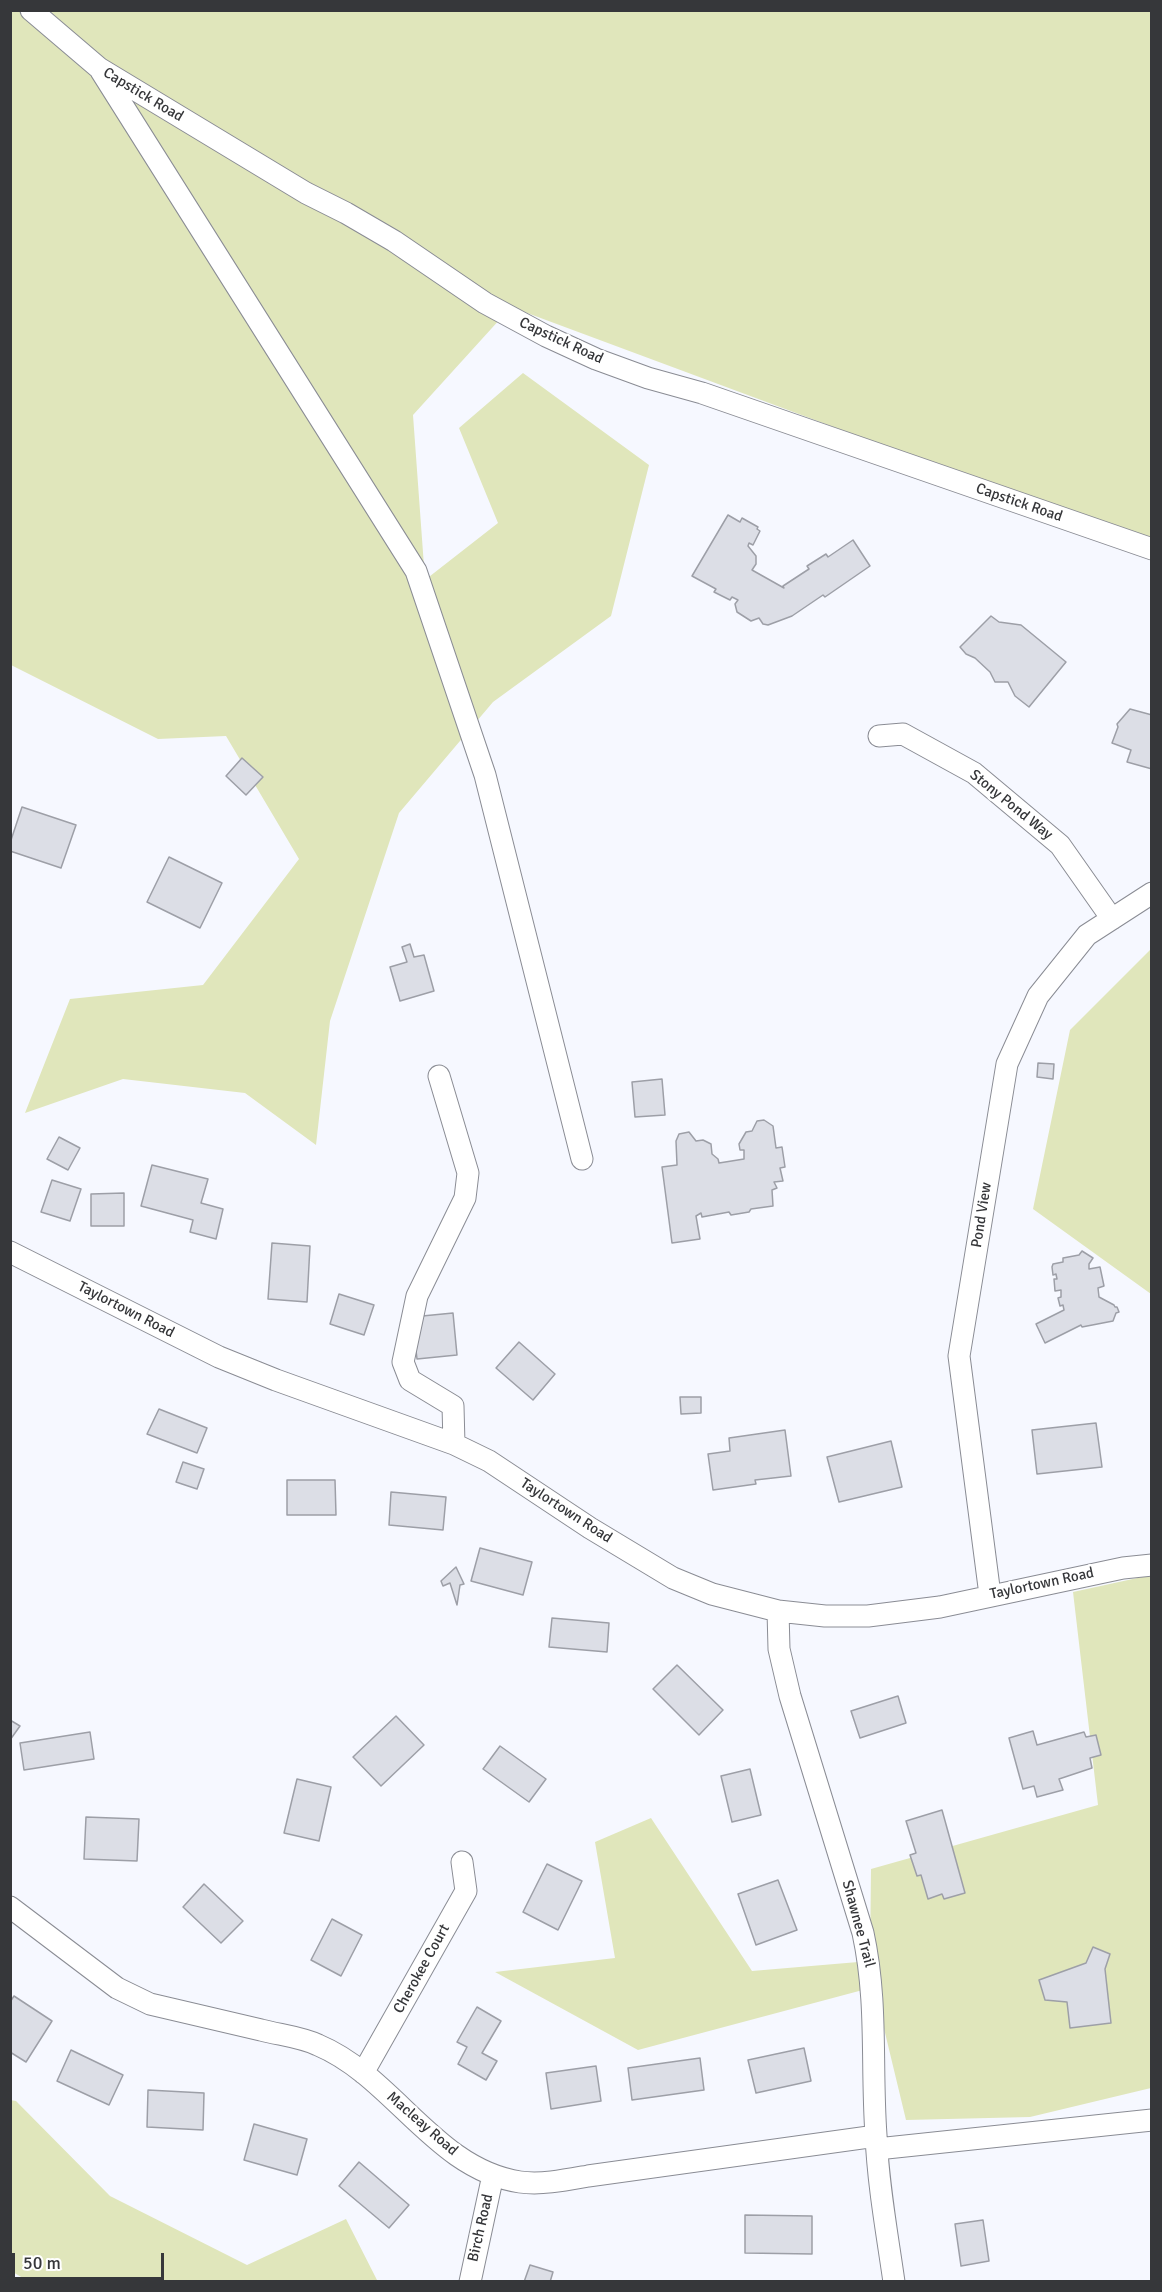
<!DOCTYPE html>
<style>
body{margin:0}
#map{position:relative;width:1162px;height:2292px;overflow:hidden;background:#f6f8ff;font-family:Signika,sans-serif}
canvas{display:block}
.frame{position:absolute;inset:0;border:12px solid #36373a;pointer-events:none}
.scale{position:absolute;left:12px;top:2253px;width:152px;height:27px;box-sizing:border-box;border:3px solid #36373a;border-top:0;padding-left:8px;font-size:18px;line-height:21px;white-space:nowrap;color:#36373a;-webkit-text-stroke:4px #fff;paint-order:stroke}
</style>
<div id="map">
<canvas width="1162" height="2292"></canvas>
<div class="frame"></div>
<div class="scale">50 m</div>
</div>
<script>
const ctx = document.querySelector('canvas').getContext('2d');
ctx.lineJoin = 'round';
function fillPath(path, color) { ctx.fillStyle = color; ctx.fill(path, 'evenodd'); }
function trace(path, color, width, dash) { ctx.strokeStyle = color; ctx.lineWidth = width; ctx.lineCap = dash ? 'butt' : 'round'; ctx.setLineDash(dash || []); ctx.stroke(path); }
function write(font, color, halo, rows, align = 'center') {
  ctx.font = font + ' Signika,sans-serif'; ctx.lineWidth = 5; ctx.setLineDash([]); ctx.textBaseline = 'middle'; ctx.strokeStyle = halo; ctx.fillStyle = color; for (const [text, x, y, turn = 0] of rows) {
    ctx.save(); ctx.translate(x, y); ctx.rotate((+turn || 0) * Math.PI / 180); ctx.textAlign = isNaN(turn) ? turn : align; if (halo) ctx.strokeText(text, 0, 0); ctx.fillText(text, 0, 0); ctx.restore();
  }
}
const green = new Path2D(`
 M10,11H1151V545L511,307L413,415L425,580L498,523L459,428L523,373L649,465L611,616L493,702L399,813L330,1021L316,1145L245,1093L123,1079L25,1113L70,999L203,985L299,859L226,736L158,739L11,665Z
 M1151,949V1294L1033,1209L1070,1030Z
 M1151,1575V2088L1030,2117L906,2120L874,1987L638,2050L495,1972L615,1958L595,1842L651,1818L752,1971L870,1961L871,1869L1098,1805L1073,1592Z
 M10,2100L16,2101L110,2196L247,2265L346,2219L377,2280L28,2281L11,2271Z`);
const building = new Path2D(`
 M728,515L740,522L742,518L758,527L757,529L760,531L753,545L749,543L748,546L756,556V564L752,570L784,588L783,586L809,569L807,566L826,554L828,557L853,540L870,566L825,597L823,595L792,616L768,625L763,624L759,618L751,621L737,612L735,604L738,600L732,597L730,600L714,592L716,589L692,576Z
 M991,616L999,622L1021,625L1066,662L1029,707L1015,696L1008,682H995L990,672L975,658L966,654L960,647Z
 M1130,709L1152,715V769L1127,762L1131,750L1112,743L1118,727L1117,724Z
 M242,758L263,777L246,795L226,776Z
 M22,807L76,825L61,868L10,851V843Z
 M169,857L222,883L200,928L147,902Z
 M410,944L414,957L424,955L434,991L400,1001L390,967L407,962L402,947Z
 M1038,1063L1054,1064L1053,1079L1037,1077Z
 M662,1079L665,1115L635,1117L632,1082Z
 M764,1120L773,1126L776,1148L782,1147L785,1167L780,1168L783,1181L774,1182L777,1188L772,1190L773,1206L751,1209L749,1212L731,1215L729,1212L702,1217L701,1213L696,1216L700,1239L672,1243L662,1167L677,1165L676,1141L679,1134L689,1132L696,1141L703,1140L711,1144L712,1154L718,1159L719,1163L744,1159V1150H740L739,1144L746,1132L752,1131L757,1121Z
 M59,1137L80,1148L68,1170L47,1159Z
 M152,1165L208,1179L201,1203L223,1209L216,1239L190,1232L193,1220L141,1206Z
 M52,1180L81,1189L70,1221L41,1212Z
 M124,1193V1226H91V1194Z
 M272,1243L310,1246L307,1302L268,1299Z
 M1082,1251L1093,1258L1089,1264V1269L1100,1267L1104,1286L1098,1288L1099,1297L1114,1305L1115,1307H1117L1119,1312L1116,1313L1113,1321L1082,1327L1081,1325L1045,1343L1036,1324L1064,1310L1063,1305L1060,1306L1058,1298L1061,1297V1290L1055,1291L1054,1279H1057L1056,1274L1053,1275L1052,1267L1053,1264L1063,1262V1258L1079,1255Z
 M339,1294L374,1305L364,1335L330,1324Z
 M453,1313L457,1355L417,1359L412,1317Z
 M519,1342L555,1374L533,1400L496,1368Z
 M680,1397H701V1413L681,1414Z
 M159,1409L207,1428L197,1453L147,1434Z
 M1096,1423L1102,1467L1037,1474L1032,1430Z
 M785,1430L791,1476L755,1480L756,1484L713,1490L708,1454L730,1451L729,1438Z
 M891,1441L902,1487L839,1502L827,1457Z
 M183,1462L204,1469L197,1489L176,1482Z
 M287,1480H335L336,1515H287Z
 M391,1492L446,1497L443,1530L389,1525Z
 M480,1548L532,1562L523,1595L471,1581Z
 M456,1567L464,1584L460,1585L457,1605L450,1583L443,1586L441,1581Z
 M552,1618L609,1623L607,1652L549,1647Z
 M677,1665L723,1710L699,1735L653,1689Z
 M898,1696L906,1723L860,1738L851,1711Z
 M396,1716L424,1745L381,1786L353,1757Z
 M10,1720L20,1726L10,1740Z
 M1033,1731L1037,1745L1084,1732L1086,1737L1096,1735L1101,1755L1090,1758L1092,1768L1059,1779L1063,1790L1037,1797L1034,1786L1023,1789L1009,1738Z
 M90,1732L94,1759L24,1770L20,1743Z
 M500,1746L546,1779L529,1802L483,1769Z
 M750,1769L761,1815L732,1822L721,1776Z
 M297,1779L331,1787L319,1841L284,1833Z
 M942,1810L965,1893L944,1899L942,1894L928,1899L921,1875L917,1876L910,1855L916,1853L906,1821Z
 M86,1817L139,1819L137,1861L84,1859Z
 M547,1864L582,1881L558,1930L523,1912Z
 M778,1880L797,1930L756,1945L738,1894Z
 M204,1884L243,1921L221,1943L183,1907Z
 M332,1919L362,1935L341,1976L311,1960Z
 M1093,1947L1110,1954L1105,1969L1111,2023L1070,2028L1067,2002L1045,2000L1039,1980L1086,1963Z
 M14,1996L52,2021L26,2062L10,2052V2002Z
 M477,2007L501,2021L482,2053L497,2061L486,2080L458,2064L467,2047L457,2042Z
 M804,2048L811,2081L756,2093L748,2060Z
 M71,2050L123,2075L109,2105L57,2081Z
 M700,2058L704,2090L632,2100L628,2068Z
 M596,2066L601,2101L551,2109L546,2073Z
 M148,2090L204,2093L203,2130L147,2127Z
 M254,2124L307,2139L297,2175L244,2160Z
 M359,2162L409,2205L389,2228L339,2186Z
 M745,2215L812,2216V2254L745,2253Z
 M983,2220L989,2261L961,2266L955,2224Z
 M530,2265L553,2272L550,2282H524Z`);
const minor = new Path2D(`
 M31,10L99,68L306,193L346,213L394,241L485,303L546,336L596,359L648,378L702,393L1152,549
 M101,71L416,571L485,775L582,1159
 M879,736L903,734L974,773L1060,845L1112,919
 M439,1076L468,1173L465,1198L417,1296L403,1362L410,1380L453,1406L454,1444
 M10,1252L219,1357L276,1380L454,1444L489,1461L590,1528L673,1578L712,1594L778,1611L825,1616H868L940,1607L1123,1568L1152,1565
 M990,1595L959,1356L1007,1064L1038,996L1087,935L1152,893
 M778,1611L779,1649L790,1696L863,1933C878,2002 871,2066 876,2135C878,2184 887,2233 894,2282
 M10,1907L117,1988L150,2004C187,2013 224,2021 261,2030C280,2035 301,2037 318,2045C394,2077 435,2169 520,2182C542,2185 566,2180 588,2176L876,2136
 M363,2073L466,1891L462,1862
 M877,2149L1152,2120
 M470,2282L493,2175`);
const streetNames = [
 ["Capstick Road",143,95,31],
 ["Capstick Road",561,341,25],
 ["Capstick Road",1019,503,19],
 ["Stony Pond Way",1011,805,39],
 ["Pond View",982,1215,-81],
 ["Taylortown Road",126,1310,27],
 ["Taylortown Road",566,1511,33],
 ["Taylortown Road",1042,1584,-12],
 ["Shawnee Trail",858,1924,75],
 ["Cherokee Court",422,1969,-61],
 ["Macleay Road",422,2124,41],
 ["Birch Road",481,2228,-77]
];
fillPath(green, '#e0e6bb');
fillPath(building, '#dcdee6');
trace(building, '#9d9fa7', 1.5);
trace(minor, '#8a8c94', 23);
trace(minor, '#fff', 21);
write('15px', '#36373a', '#fff', streetNames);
</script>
